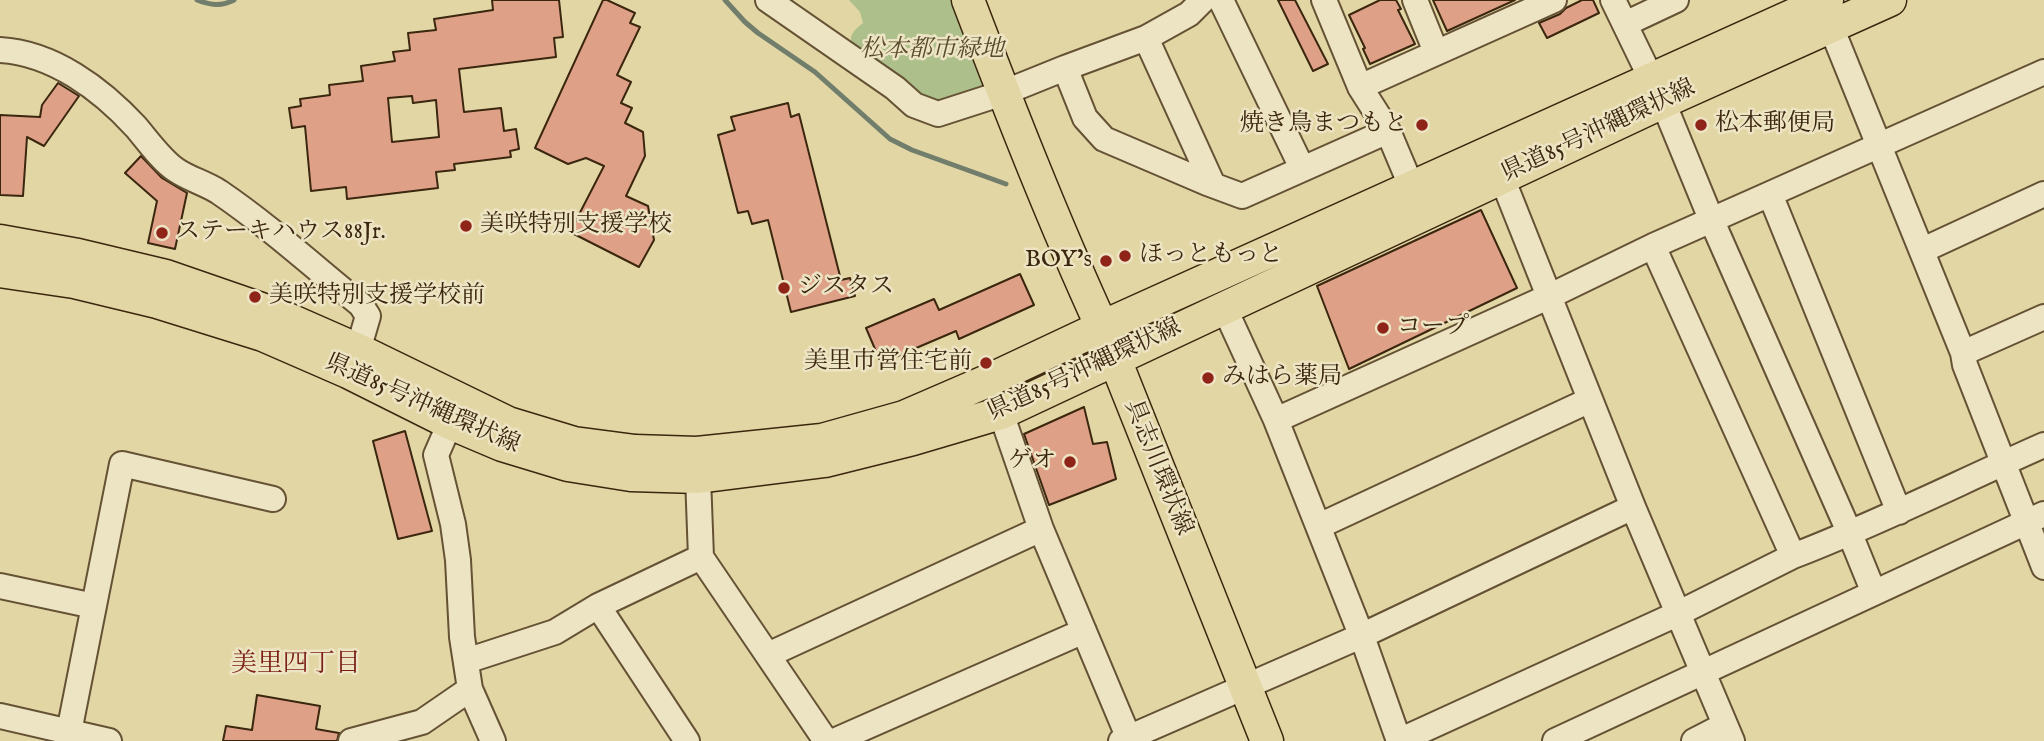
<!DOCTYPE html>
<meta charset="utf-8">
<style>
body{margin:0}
canvas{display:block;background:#e3d6a5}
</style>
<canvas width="2044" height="741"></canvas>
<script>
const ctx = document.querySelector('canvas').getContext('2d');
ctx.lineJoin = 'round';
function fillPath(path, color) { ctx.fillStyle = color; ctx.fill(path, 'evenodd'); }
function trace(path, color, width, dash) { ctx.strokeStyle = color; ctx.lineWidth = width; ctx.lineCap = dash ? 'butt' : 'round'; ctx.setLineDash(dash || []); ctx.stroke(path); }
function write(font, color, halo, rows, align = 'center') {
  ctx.font = font + ' "IM FELL English","Noto Serif JP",serif'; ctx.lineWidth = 5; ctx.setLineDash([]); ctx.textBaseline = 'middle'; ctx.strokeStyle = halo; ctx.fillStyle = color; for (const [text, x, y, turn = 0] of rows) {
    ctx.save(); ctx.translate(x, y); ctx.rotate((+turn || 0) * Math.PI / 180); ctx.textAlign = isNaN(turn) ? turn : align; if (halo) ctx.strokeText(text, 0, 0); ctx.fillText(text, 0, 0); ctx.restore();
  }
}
const green = new Path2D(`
 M849,0H968L1003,93L938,114L856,61C851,41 845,37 863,23L860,12Z`);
const stream = new Path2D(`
 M197,0C210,5 221,7 234,0
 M725,0L745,22L758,33L815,72L890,139L912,150L1006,184`);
const building = new Path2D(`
 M492,0H559L563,37L554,38L556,57L459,69L464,112L501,108L504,131L516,129L519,149L510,151L511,157L454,164L455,170L436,172L438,188L347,199L346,187L311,191L305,126L292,128L289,108L301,106L300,99L330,95L329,85L363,81L361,66L395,61L393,52L410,50L408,33L436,30L434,19L493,10ZM412,96L413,103L436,100L439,137L392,142L388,98Z
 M603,0H607L635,13L630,23L640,27L617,75L631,82L621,103L632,108L625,123L643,132L645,156L626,196L648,206L654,240L639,267L570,232L604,166L586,158L568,164L535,148Z
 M1278,0H1295L1328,64L1313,71Z
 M1380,0H1396L1401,9L1398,10L1415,44L1370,64L1363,49L1365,48L1349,15Z
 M1433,0H1515L1447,31Z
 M1582,0H1593L1599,13L1547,38L1539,23L1560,14L1566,8Z
 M58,83L79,96L44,146L27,137L23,196L0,195V115L40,117L42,105Z
 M788,103L791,117L799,114L841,280L850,278L855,296L791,312L768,220L752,224L748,211L738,213L718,135L735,130L731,117Z
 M141,156L162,178L187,193L175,249L148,243L157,201L125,173Z
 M1481,210L1517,288L1349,369L1317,286Z
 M1020,274L1034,305L959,339L956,331L881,363L866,328L934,299L939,310Z
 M1084,407L1093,444L1107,442L1116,479L1049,505L1024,434Z
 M405,431L432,531L398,539L373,441Z
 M257,695L320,706L316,729L339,733L337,741H223L226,726L252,730Z`);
const minor = new Path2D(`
 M768,0L895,88L914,105L938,114L1003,93L1065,68L1146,38L1189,14L1203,0
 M1221,0L1302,168
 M1324,0L1360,87L1388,131L1412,188
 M1415,0L1436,52
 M1613,0L1645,66L1649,80
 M1625,24L1676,0
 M1831,27L1963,353L1965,365L2044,567
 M1146,38L1213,185
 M0,50C53,53 101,89 136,127C147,140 162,161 176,170C189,179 205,183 219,192C269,226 314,267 361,305L368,316L358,350
 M1065,68L1085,118L1104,139L1207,183L1242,196L1388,131
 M1360,87L1554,0
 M1663,102L1711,219L1850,534L1874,593
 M1502,178L1633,507L1732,741
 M1653,246L1770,194
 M1923,250L2044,194
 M1224,307L1276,420
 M1963,353L2044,317
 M1001,413L1041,529
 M450,423L436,455L453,524L458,560L462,637L470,689L493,741
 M698,477L701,557L826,741
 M1899,512L1770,194L2044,72
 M1319,526L1590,400
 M1793,556C1879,523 1960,482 2044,445
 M0,586L94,606
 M598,606L687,741
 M768,655L1041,529L1130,741
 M466,661L555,632L598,606L701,557
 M0,716L109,741
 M69,732L122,464L273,499
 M351,741L422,722L470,689
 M834,741L1084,631
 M1121,741L1361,636L1633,507
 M1399,741L1677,614L1793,556L1653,246L1548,297L1276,420L1364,642L1399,741
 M1555,741L2044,514
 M1694,741L1725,725`);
const major = new Path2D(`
 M968,0C1010,110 1053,220 1102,327L1267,741
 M0,241L78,255L166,276L276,314L358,350L508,423L574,443L635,451L697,453L822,440L904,417L985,382L1102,327L1827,0
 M0,271L74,282L157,302L263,335L348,372L450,423L502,445L568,465L631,475L698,477L825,461L913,439L1001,413L1663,102L1890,0`);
const markers = [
 [1422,125,7,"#8f2418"],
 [1701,125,7,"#8f2418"],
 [466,226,7,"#8f2418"],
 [162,233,7,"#8f2418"],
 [1125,256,7,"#8f2418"],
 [1106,261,7,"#8f2418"],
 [784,288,7,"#8f2418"],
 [255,297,7,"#8f2418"],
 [1383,328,7,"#8f2418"],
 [986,363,7,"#8f2418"],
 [1208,378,7,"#8f2418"],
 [1070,462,7,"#8f2418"]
];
const parkNames = [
 ["松本都市緑地",932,51]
];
const poiNames = [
 ["焼き鳥まつもと",1408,125,"right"],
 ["松本郵便局",1715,125],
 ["美咲特別支援学校",480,226],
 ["ステーキハウス88Jr.",176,233],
 ["ほっともっと",1139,256],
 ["BOY's",1092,261,"right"],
 ["ジスタス",798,288],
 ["美咲特別支援学校前",269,297],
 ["コープ",1397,328],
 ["美里市営住宅前",972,363,"right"],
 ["みはら薬局",1222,378],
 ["ゲオ",1056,462,"right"]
];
const streetNames = [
 ["県道85号沖縄環状線",1599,132,-25],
 ["県道85号沖縄環状線",1085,371,-25],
 ["県道85号沖縄環状線",422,405,24],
 ["具志川環状線",1157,468,68]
];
const neighbourhoodNames = [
 ["美里四丁目",296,666]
];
fillPath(green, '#adbf8b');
trace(stream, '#717e6c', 5);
fillPath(building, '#dea188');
trace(building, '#3b260e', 2);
trace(minor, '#655234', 28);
trace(major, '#3b260e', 35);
trace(minor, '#ede4c4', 24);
trace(major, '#e3d6a5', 32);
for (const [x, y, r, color] of markers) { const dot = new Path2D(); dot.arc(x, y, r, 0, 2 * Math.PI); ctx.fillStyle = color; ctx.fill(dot); trace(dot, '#ede4c4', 2.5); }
write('italic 24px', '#584c2d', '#ede4c4', parkNames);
write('24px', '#3b260e', '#ede4c4', poiNames, 'left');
write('24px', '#3b260e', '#ede4c4', streetNames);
write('26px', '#7a1f14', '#ede4c4', neighbourhoodNames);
</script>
